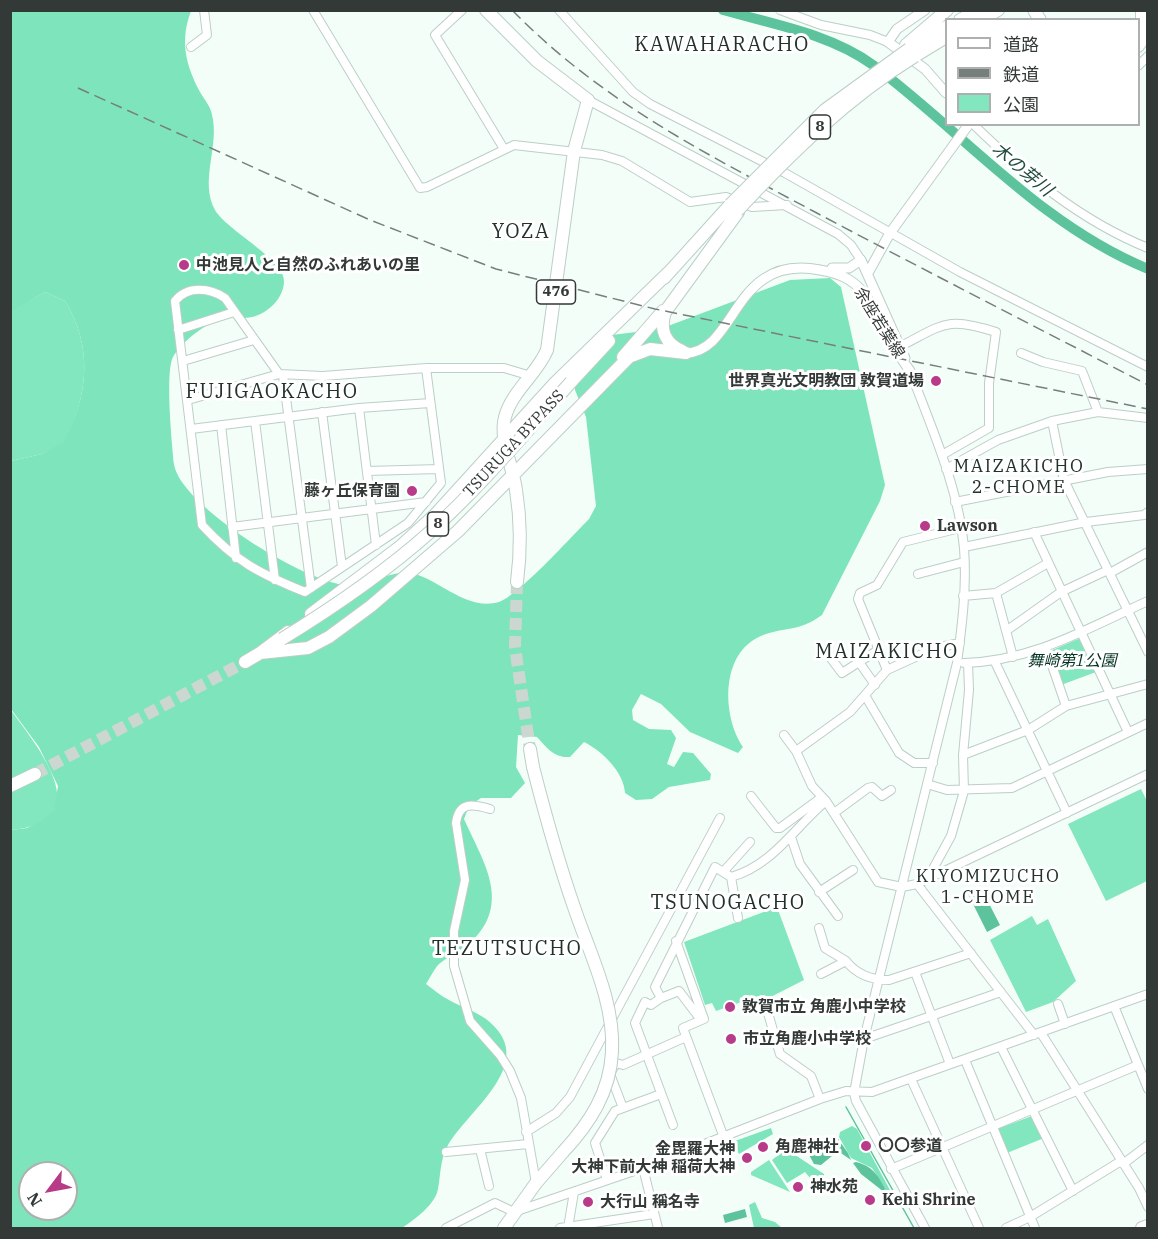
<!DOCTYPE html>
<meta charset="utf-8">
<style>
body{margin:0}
#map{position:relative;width:1158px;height:1239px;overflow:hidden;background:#f3fef9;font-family:"IBM Plex Serif","Noto Sans JP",serif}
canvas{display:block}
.frame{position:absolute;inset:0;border:12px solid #323936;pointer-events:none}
.legend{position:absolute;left:945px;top:18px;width:195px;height:108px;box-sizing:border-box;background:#fff;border:2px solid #adb0af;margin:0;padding:8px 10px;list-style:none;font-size:18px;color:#323936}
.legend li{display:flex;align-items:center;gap:12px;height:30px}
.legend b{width:30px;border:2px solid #adb0af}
.north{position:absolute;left:18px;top:1161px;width:60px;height:60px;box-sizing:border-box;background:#fff;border:2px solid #adb0af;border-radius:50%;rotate:238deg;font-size:16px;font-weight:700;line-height:24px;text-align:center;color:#323936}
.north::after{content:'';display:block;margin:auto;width:21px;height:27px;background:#b83b8a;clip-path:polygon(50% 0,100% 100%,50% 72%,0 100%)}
</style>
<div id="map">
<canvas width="1158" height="1239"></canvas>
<div class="frame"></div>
<ul class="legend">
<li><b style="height:8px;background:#fff"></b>道路</li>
<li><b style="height:8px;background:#777f7c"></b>鉄道</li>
<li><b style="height:16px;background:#82e6be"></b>公園</li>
</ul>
<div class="north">N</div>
</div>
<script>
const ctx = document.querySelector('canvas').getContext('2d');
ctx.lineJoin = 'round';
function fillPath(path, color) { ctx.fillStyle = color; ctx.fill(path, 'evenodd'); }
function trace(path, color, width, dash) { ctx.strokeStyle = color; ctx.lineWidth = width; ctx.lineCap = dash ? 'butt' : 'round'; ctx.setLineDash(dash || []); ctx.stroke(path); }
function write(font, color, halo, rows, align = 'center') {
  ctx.font = font + ' "IBM Plex Serif","Noto Sans JP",serif'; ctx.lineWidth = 6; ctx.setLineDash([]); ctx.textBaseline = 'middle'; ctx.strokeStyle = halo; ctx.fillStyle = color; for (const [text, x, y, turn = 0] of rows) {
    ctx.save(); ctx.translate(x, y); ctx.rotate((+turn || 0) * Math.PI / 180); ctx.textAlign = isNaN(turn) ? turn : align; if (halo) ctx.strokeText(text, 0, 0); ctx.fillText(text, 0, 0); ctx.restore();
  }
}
const green = new Path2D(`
 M45,292L65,301C93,346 89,397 63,443L42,454L11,461L10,312Z
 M1078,639L1082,640L1096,672L1061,685L1050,651Z
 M10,709C37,746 101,822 11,830Z
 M1141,789L1147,801V881L1106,901L1068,824Z
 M777,907L804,980L749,1008L744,1001L716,1011L712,1003L705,1005L684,942Z
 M1032,916L1037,925L1048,919L1076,981L1053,1002L1026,1012L990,940Z
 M1032,1116L1044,1138L1007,1153L997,1129Z
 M769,1160L790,1192L751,1175V1172Z`);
const forest = new Path2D(`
 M10,11H191C180,40 185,64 200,92C204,99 211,107 212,115C220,146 199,181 215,210C226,230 286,260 284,282C283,302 262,318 244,318C239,318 233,316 228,317C208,321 183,340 173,357C165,372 172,444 174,464C179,505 307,584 347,585C369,585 394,568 415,574C442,582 468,611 499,602C518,596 572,536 589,519L596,506L586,417L575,390L574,371L612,335L660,329L790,280L830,278L841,287L885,485L880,501L822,615C797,633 785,626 761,636C720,653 722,716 743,747L738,753L690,732L661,704L641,694L632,710L633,720L649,729L671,730L676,738L667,764L674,767L683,752L693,753L711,774L710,780L669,787L652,799L636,800L625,793C624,772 602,751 584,742L570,757C554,758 547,748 537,737L518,735L516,767L525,783L511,798H481L469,806L464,819C483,862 513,903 470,943C461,952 448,956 439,964C434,969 430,978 426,984C434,990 441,996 449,1000C461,1007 475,1011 486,1019C541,1061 470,1108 448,1145C440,1160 441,1172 438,1189C435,1205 415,1219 402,1228H11V830L27,828L42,821L54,810L58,786L39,747L11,709V461L42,454L63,442C89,397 93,346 65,301L45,292L11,312ZM30,1173H66V1209H30Z
 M852,1126L857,1129L898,1205H894L884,1192L885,1188L872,1168L851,1158L839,1137L840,1132Z
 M771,1128L773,1134L739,1154L734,1144L735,1141Z
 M786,1149L824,1174V1182L816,1185L805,1172L787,1183L772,1160Z
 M755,1202L762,1218L775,1222L782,1228H754L749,1205Z`);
const water = new Path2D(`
 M981,888L1000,925L987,932L968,894Z
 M830,1136H836L848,1153L851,1160L838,1151L821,1165L814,1164L808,1153L819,1141Z
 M856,1162C872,1166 877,1174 885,1188L884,1192L861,1174L853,1163Z
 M745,1209L747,1217L725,1223L723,1215Z`);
const stream = new Path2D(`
 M846,1107L914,1228`);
const river = new Path2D(`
 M723,10C772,24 831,34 873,65C965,134 1039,224 1148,269`);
const highwayTunnel = new Path2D(`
 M517,582L515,647L530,749
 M35,774L245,662`);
const minor = new Path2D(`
 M313,10L420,188L427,187L514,145L602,155L622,161L690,202L726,197L752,207L787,205
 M462,10L435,35L504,149
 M559,10L633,92L650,104L785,173L960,272L1148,367
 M780,10L821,25L870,35L888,42
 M191,47L207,35L204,10
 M1138,66L1148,56
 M588,100L838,234L851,245L861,260
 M973,124C1024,174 1081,221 1148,248
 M178,330L234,312
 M901,346C944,324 947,316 996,332L989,383V428L942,455
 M1021,353L1043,362L1082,371L1098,412
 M183,361L254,340
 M910,371C931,426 959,489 964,548C967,585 962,626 957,663L864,1039L854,1093L856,1101L925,1228
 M279,374L225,298C210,288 188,285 175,301L202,525C235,561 260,574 305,592L408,523L441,483L426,368
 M283,375L311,588
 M188,400L279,374L323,376L426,368H504L531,376
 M359,408L376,545
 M322,412L342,567
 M1148,418L1098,412L1052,421L1064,480L1148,652
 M255,421L275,580
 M221,425L236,558
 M191,429L359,408L430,403
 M946,469L998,440L1052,421
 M367,471L439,469
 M955,502L1108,472L1148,469
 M232,527L426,502
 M1034,532L1128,732
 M964,547L1086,522L1144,515L1148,512
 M1110,573L1148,552
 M918,574L964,562
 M996,593L1013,657
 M963,596L996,593L1048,563
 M1006,631L1061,592L1108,570
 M960,643L935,648L887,670L850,712L796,751L812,786L826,801L878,882L902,887L917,884L1148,774
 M1046,648L1066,706
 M827,653L842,673L878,650
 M859,662L875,685
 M995,662L1067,813
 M964,663C1033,661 1086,629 1148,601
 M887,670L858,599L860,593L877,585L903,542L960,528
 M866,697L899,753L914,763H933
 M784,735L796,751
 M963,755L1028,730L1066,706L1148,684
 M927,784L947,790L1012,788L1148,723
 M751,796L776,828H780L822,797
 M490,809C473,804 459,801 456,823L465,880L454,931V966L470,1021L500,1055L510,1071L521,1098L536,1183
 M834,813L868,788L872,787L882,796L891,790
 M791,837L800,864L838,916
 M724,871L750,842
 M731,877C772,866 795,827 826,801
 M928,878L951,836L964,791L963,755L969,690L968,663
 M917,884L1034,1035
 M819,892L853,870
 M819,928L825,948L846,961
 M676,941L704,1019L683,1028L723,1135
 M915,972L950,1064
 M821,974L846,961C857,975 871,980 889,980L971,953
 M661,998L679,991L701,1020
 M765,1003L780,1054L811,1076L820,1099
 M1058,1004L1065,1024
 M1114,1006L1148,1089
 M1041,1033L1139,1188L1148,1207
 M864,1039L1001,992
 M1001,1047L1073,1191
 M965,1060L1035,1228
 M911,1079L979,1228
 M623,1108L610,1074L616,1063L623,1065L686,1037
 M673,1125L635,1023L645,1002L651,1005L661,998L655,987L715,867L731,877L738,918
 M526,1132L556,1113L570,1097L720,818
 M480,1149L489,1186
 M446,1152L528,1144
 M1123,1164L1148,1145
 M643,1168L658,1228
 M891,1169L1138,1065
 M607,1180L595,1143L615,1111L661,1094
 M446,1228L495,1203L514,1212L643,1168L820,1099L846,1091L872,1092L1148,994
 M560,1228L654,1214
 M568,1228L574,1192
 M1006,1228L1030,1217L1121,1161`);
const major = new Path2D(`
 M925,10L897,29L888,42L925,69L946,93
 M832,268H849L861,260L905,358
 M868,273L890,233L969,124
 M686,353C738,351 732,253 820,270C838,273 851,278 863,292C875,306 881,325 890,341C896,351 903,361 910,371`);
const highway = new Path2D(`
 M486,10L537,61L588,100L574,151L547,350C537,374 512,391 505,417C499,439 513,467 516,490C521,521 521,551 517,582
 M1034,10L1040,20
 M960,20L978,10
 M980,20L998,10
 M1138,33L1142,22V10
 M917,44L946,27
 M906,45L947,10
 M1138,46L1148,32
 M915,56L946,37
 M664,278L730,205
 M682,351C666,344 659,330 665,312L738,212
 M623,357L663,311
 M571,382L609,341
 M311,614L401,546L435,515L555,383L668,273
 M260,653L288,632
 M260,653L308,648L329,637L371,606L458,531L629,357L650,349L686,353
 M245,662L267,649
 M530,749L533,767
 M10,786L35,774
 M504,1228L536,1183L563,1152
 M1142,1228L1148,1226`);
const rail = new Path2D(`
 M512,10C601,101 703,152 813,211C924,270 1036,327 1148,385
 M78,88L370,220L496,269L655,309L1148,409`);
const highwayBridge = new Path2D(`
 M730,205L825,110L909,49
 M737,211C791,153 847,98 915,56
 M282,639C334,607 384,573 430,532C481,486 525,433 571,382
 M533,767C545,814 558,861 574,907C589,952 615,1002 612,1052C610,1092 590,1123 563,1152`);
const markers = [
 [184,265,6,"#b83b8a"],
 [936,381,6,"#b83b8a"],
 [412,491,6,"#b83b8a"],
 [925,526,6,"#b83b8a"],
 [730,1007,6,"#b83b8a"],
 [731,1039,6,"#b83b8a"],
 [866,1146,6,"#b83b8a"],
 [763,1147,6,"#b83b8a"],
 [747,1158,6,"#b83b8a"],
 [798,1187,6,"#b83b8a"],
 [870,1200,6,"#b83b8a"],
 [588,1202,6,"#b83b8a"]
];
const shields = [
 [820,127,21],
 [556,292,39],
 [438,524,21]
];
const shieldNames = [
 ["8",820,127],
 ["476",556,292],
 ["8",438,524]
];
const poiNames = [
 ["中池見人と自然のふれあいの里",196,265],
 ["世界真光文明教団 敦賀道場",924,381,"right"],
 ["藤ヶ丘保育園",400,491,"right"],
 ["Lawson",937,526],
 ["敦賀市立 角鹿小中学校",742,1007],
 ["市立角鹿小中学校",743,1039],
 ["〇〇参道",878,1146],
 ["角鹿神社",775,1147],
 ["金毘羅大神",735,1149,"right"],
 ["大神下前大神 稲荷大神",735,1167,"right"],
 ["神水苑",810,1187],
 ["Kehi Shrine",882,1200],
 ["大行山 稱名寺",600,1202]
];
const streetNames = [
 ["余座若葉線",879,323,58],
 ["TSURUGA BYPASS",514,444,-47]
];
const parkNames = [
 ["舞崎第1公園",1072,661]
];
const waterNames = [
 ["木の芽川",1022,170,40]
];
const neighbourhoodNames = [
 ["MAIZAKICHO",1019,467],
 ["2-CHOME",1019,488],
 ["KIYOMIZUCHO",988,877],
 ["1-CHOME",988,898]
];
const quarterNames = [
 ["KAWAHARACHO",722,45],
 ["YOZA",521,232],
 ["FUJIGAOKACHO",272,392],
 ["MAIZAKICHO",887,652],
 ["TSUNOGACHO",728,903],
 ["TEZUTSUCHO",507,949]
];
fillPath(green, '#82e6be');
fillPath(forest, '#7ee4bb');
fillPath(water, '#5dc39c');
trace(stream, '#5dc39c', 1.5);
trace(river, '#5dc39c', 10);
trace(highwayTunnel, '#ccd7d2', 12, [12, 6]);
trace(minor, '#bccfc6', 10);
trace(major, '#bccfc6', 11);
trace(highway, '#bccfc6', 14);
trace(minor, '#fff', 8);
trace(major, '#fff', 9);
trace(highway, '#fff', 12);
trace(rail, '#777f7c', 1.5, [12, 6]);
trace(highwayBridge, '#bccfc6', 14, []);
trace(highwayBridge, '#fff', 12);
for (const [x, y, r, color] of markers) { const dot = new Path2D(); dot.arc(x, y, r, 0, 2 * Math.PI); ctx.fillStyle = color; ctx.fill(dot); trace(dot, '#fff', 2); }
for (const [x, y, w] of shields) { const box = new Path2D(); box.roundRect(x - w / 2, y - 12, w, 24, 4.5); ctx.fillStyle = '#fff'; ctx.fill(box); trace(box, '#323936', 1.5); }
write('bold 15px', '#323936', null, shieldNames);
write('bold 16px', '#323936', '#fff', poiNames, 'left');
write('16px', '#323936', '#fff', streetNames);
write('italic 16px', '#043424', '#fff', parkNames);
write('italic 18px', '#204c3b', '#fff', waterNames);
ctx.letterSpacing = '1.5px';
write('18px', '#22312a', '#fff', neighbourhoodNames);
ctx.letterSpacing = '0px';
ctx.letterSpacing = '1.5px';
write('20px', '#22312a', '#fff', quarterNames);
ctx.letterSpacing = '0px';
</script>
